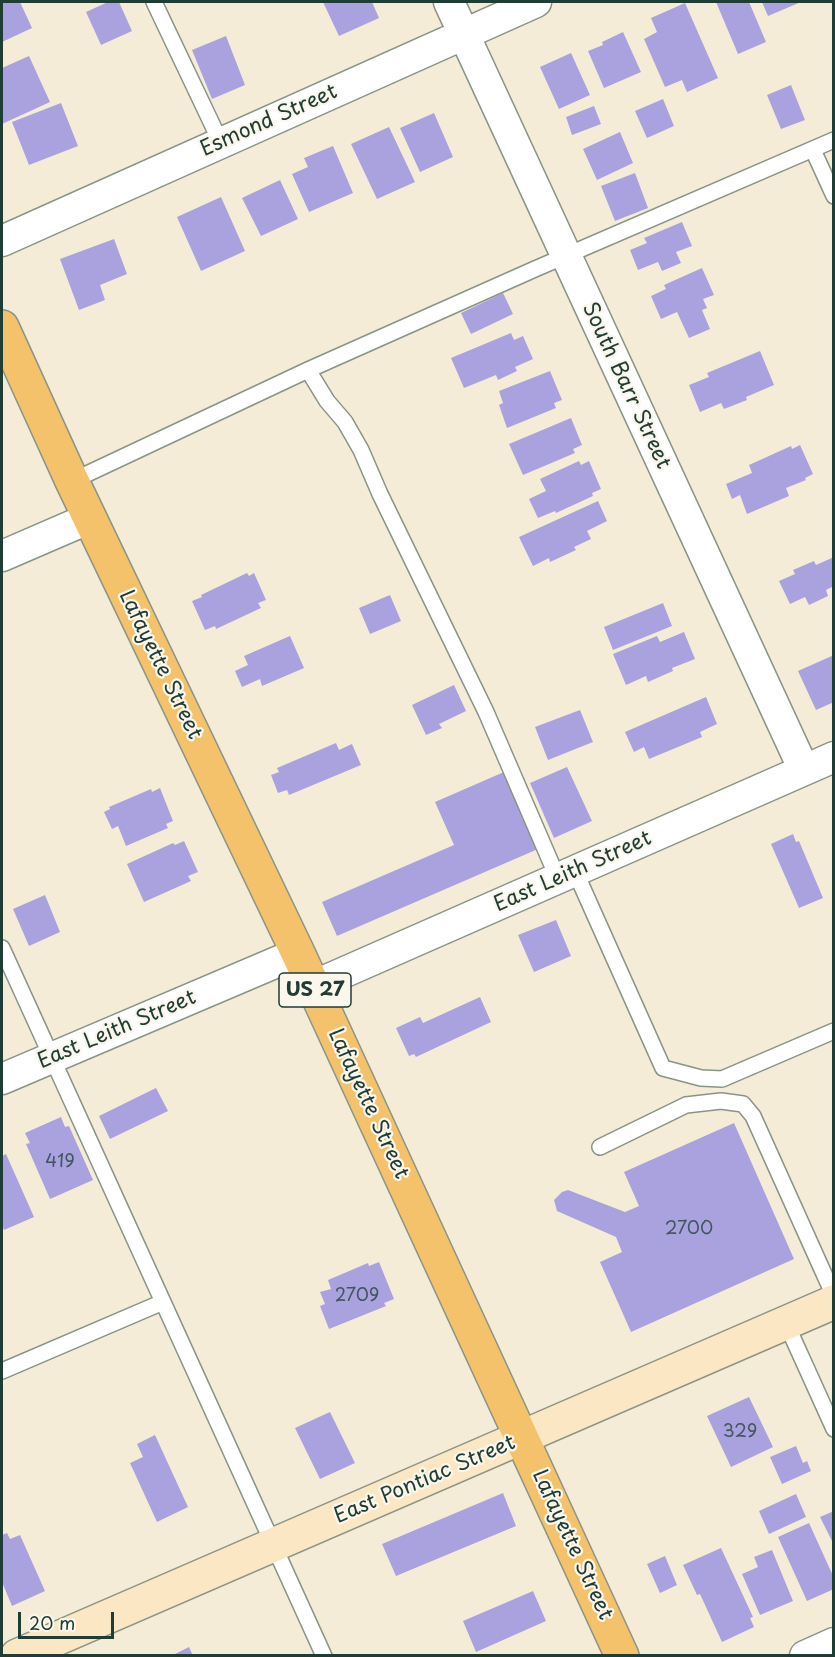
<!DOCTYPE html>
<style>
body{margin:0}
#map{position:relative;width:835px;height:1657px;overflow:hidden;background:#f4ecd7;font-family:"Playpen Sans",sans-serif}
canvas{display:block}
.frame{position:absolute;inset:0;border:3px solid #1f3d34;pointer-events:none}
.scale{position:absolute;left:18px;top:1612px;width:96px;height:27px;box-sizing:border-box;border:3px solid #1f3d34;border-top:0;padding-left:8px;font-size:18px;line-height:21px;white-space:nowrap;color:#1f3d34;-webkit-text-stroke:4px #fbf7ec;paint-order:stroke}
</style>
<div id="map">
<canvas width="835" height="1657"></canvas>
<div class="frame"></div>
<div class="scale">20 m</div>
</div>
<script>
const ctx = document.querySelector('canvas').getContext('2d');
ctx.lineJoin = 'round';
function fillPath(path, color) { ctx.fillStyle = color; ctx.fill(path, 'evenodd'); }
function trace(path, color, width, dash) { ctx.strokeStyle = color; ctx.lineWidth = width; ctx.lineCap = dash ? 'butt' : 'round'; ctx.setLineDash(dash || []); ctx.stroke(path); }
function write(font, color, halo, rows, align = 'center') {
  ctx.font = font + ' "Playpen Sans",sans-serif'; ctx.lineWidth = 4.5; ctx.setLineDash([]); ctx.textBaseline = 'middle'; ctx.strokeStyle = halo; ctx.fillStyle = color; for (const [text, x, y, turn = 0] of rows) {
    ctx.save(); ctx.translate(x, y); ctx.rotate((+turn || 0) * Math.PI / 180); ctx.textAlign = isNaN(turn) ? turn : align; if (halo) ctx.strokeText(text, 0, 0); ctx.fillText(text, 0, 0); ctx.restore();
  }
}
const building = new Path2D(`
 M2,2H20L32,28L2,42Z
 M108,2H119L132,31L101,45L86,12Z
 M323,2H372L379,18L339,36Z
 M716,2H749L766,42L738,54Z
 M762,2H801L768,16Z
 M685,3L718,78L687,92L682,80L665,87L644,39L657,32L651,18Z
 M623,32L641,72L604,88L588,51L603,45L602,42Z
 M226,36L245,85L212,99L192,50Z
 M571,53L590,95L559,109L540,67Z
 M29,56L50,102L2,124V68Z
 M791,85L805,120L781,129L767,95Z
 M663,99L674,126L647,138L635,111Z
 M61,103L78,146L29,165L12,122Z
 M594,106L601,124L572,135L566,117Z
 M434,113L453,157L420,172L400,128Z
 M389,127L415,182L377,199L351,144Z
 M620,132L633,163L597,180L583,149Z
 M333,146L353,193L309,212L292,174L308,167L304,158Z
 M635,173L648,208L615,221L601,186Z
 M280,180L298,219L261,236L242,198Z
 M221,197L245,251L201,271L177,217Z
 M682,222L692,246L676,252L681,263L662,271L658,262L638,270L630,250L647,243L644,238Z
 M114,239L127,274L100,285L105,300L79,310L60,259Z
 M702,268L714,295L703,299L707,308L702,310L710,329L689,338L677,312L661,319L651,296L666,289L664,285Z
 M503,293L513,314L471,334L461,313Z
 M511,333L514,340L523,336L533,359L515,367L517,371L498,380L496,375L464,388L451,358Z
 M760,351L774,385L746,397L747,400L724,409L721,403L700,412L689,385L709,377L707,373Z
 M550,371L562,400L554,403L556,408L507,428L499,405L503,403L499,391Z
 M571,418L582,445L573,449L575,453L523,475L509,444Z
 M800,445L813,474L805,478L806,480L786,488L789,496L747,514L740,495L732,499L726,484L752,473L749,465L791,446L792,449Z
 M579,461L581,465L589,461L601,489L592,493L593,496L556,513L555,511L538,518L529,499L546,491L540,479Z
 M598,501L607,521L587,531L591,539L574,547L576,550L550,562L549,558L533,566L519,537Z
 M834,557V586L826,590L828,596L809,605L805,597L790,604L779,581L795,574L793,570L814,561L816,565Z
 M247,573L249,576L254,573L266,600L258,603L261,608L216,629L215,626L205,630L192,601L202,597L201,595Z
 M390,595L401,621L370,634L359,608Z
 M663,603L672,626L613,650L604,627Z
 M684,632L695,659L672,668L673,671L648,682L646,676L626,685L613,654L657,636L660,642Z
 M290,636L304,668L262,686L260,679L242,687L235,671L248,665L244,656Z
 M834,655V702L816,710L798,671Z
 M454,685L466,711L439,724L442,728L426,735L412,705Z
 M706,697L717,724L700,732L702,737L649,759L644,747L634,752L625,732Z
 M580,710L593,742L548,760L535,727Z
 M336,743L339,750L352,744L361,765L289,795L287,790L278,793L271,775L279,772L277,768Z
 M567,767L592,821L554,838L530,783Z
 M504,772L538,849L337,936L322,902L454,845L435,802Z
 M160,788L173,821L166,824L168,828L126,846L118,826L112,829L104,812L110,809L109,807L151,789L152,792Z
 M793,834L796,842L799,841L823,898L799,908L771,844Z
 M184,841L198,872L188,876L191,881L144,902L127,864L173,843L175,845Z
 M45,895L60,932L29,946L13,909Z
 M556,920L571,956L534,972L518,935Z
 M480,997L491,1022L416,1057L414,1054L409,1056L396,1028L420,1017L423,1023Z
 M156,1088L168,1111L110,1139L99,1116Z
 M61,1117L65,1127L69,1126L93,1180L50,1199L26,1144L30,1143L25,1133Z
 M734,1123L794,1259L631,1332L600,1262L622,1252L616,1237L557,1211L554,1200L562,1192L568,1190L625,1212L639,1206L624,1172Z
 M6,1154L34,1217L4,1230L2,1225V1156Z
 M379,1262L394,1299L384,1303L386,1306L329,1329L320,1306L325,1304L320,1292L331,1289L328,1280L368,1263L369,1266Z
 M749,1397L773,1447L731,1467L707,1416Z
 M330,1412L355,1463L320,1479L295,1428Z
 M155,1435L188,1507L157,1522L130,1463L143,1457L137,1444Z
 M796,1446L803,1463L807,1461L811,1471L782,1484L770,1457Z
 M503,1493L516,1526L396,1576L382,1544Z
 M796,1494L806,1517L769,1534L759,1511Z
 M834,1511V1545L820,1517Z
 M809,1523L834,1578V1589L807,1601L778,1537Z
 M7,1533L10,1539L20,1535L45,1591L12,1606L2,1582V1535Z
 M721,1548L753,1617L750,1618L754,1627L722,1642L700,1594L697,1595L683,1565Z
 M772,1550L793,1601L760,1615L742,1574L758,1567L754,1557Z
 M665,1556L677,1585L660,1593L647,1564Z
 M533,1591L546,1621L476,1652L463,1621Z
 M189,1647L193,1656H171Z`);
const lane = new Path2D(`
 M154,2L221,143
 M813,150L834,196
 M308,370L327,401L345,422L361,450L380,494L486,712L558,879
 M72,481L308,370L535,269L834,140
 M575,871L663,1068L701,1078L722,1079L834,1031
 M2,948L324,1656
 M600,1147L686,1105L721,1101L743,1104L753,1116L834,1296
 M786,1323L834,1429
 M2,1371L163,1302`);
const street = new Path2D(`
 M449,2L804,770
 M2,241L536,2
 M2,556L90,518
 M313,986L834,757
 M2,1079L298,953
 M805,1656L834,1643`);
const secondary = new Path2D(`
 M17,1656L834,1302`);
const highway = new Path2D(`
 M2,327L72,481L298,953L622,1656`);
const numberNames = [
 ["419",60,1162],
 ["2700",689,1229],
 ["2709",357,1296],
 ["329",740,1432]
];
const shields = [
 [315,990,72]
];
const shieldNames = [
 ["US 27",315,990]
];
const streetNames = [
 ["Esmond Street",269,121,-24],
 ["South Barr Street",626,386,65],
 ["Lafayette Street",160,665,64],
 ["East Leith Street",573,872,-24],
 ["East Leith Street",117,1030,-23],
 ["Lafayette Street",368,1104,65],
 ["East Pontiac Street",425,1480,-23],
 ["Lafayette Street",572,1545,65]
];
fillPath(building, '#aaa2df');
trace(lane, '#8a9486', 18);
trace(street, '#8a9486', 33);
trace(secondary, '#8a9486', 36);
trace(highway, '#8a9486', 36);
trace(lane, '#fff', 15);
trace(street, '#fff', 30);
trace(secondary, '#fbe7c3', 33);
trace(highway, '#f4c26a', 33);
write('18px', '#42565f', null, numberNames);
for (const [x, y, w] of shields) { const box = new Path2D(); box.roundRect(x - w / 2, y - 17, w, 34, 4.5); ctx.fillStyle = '#fbf7ec'; ctx.fill(box); trace(box, '#1f3d34', 1.5); }
write('bold 20px', '#1f3d34', null, shieldNames);
write('21px', '#1f3d34', '#fbf7ec', streetNames);
</script>
